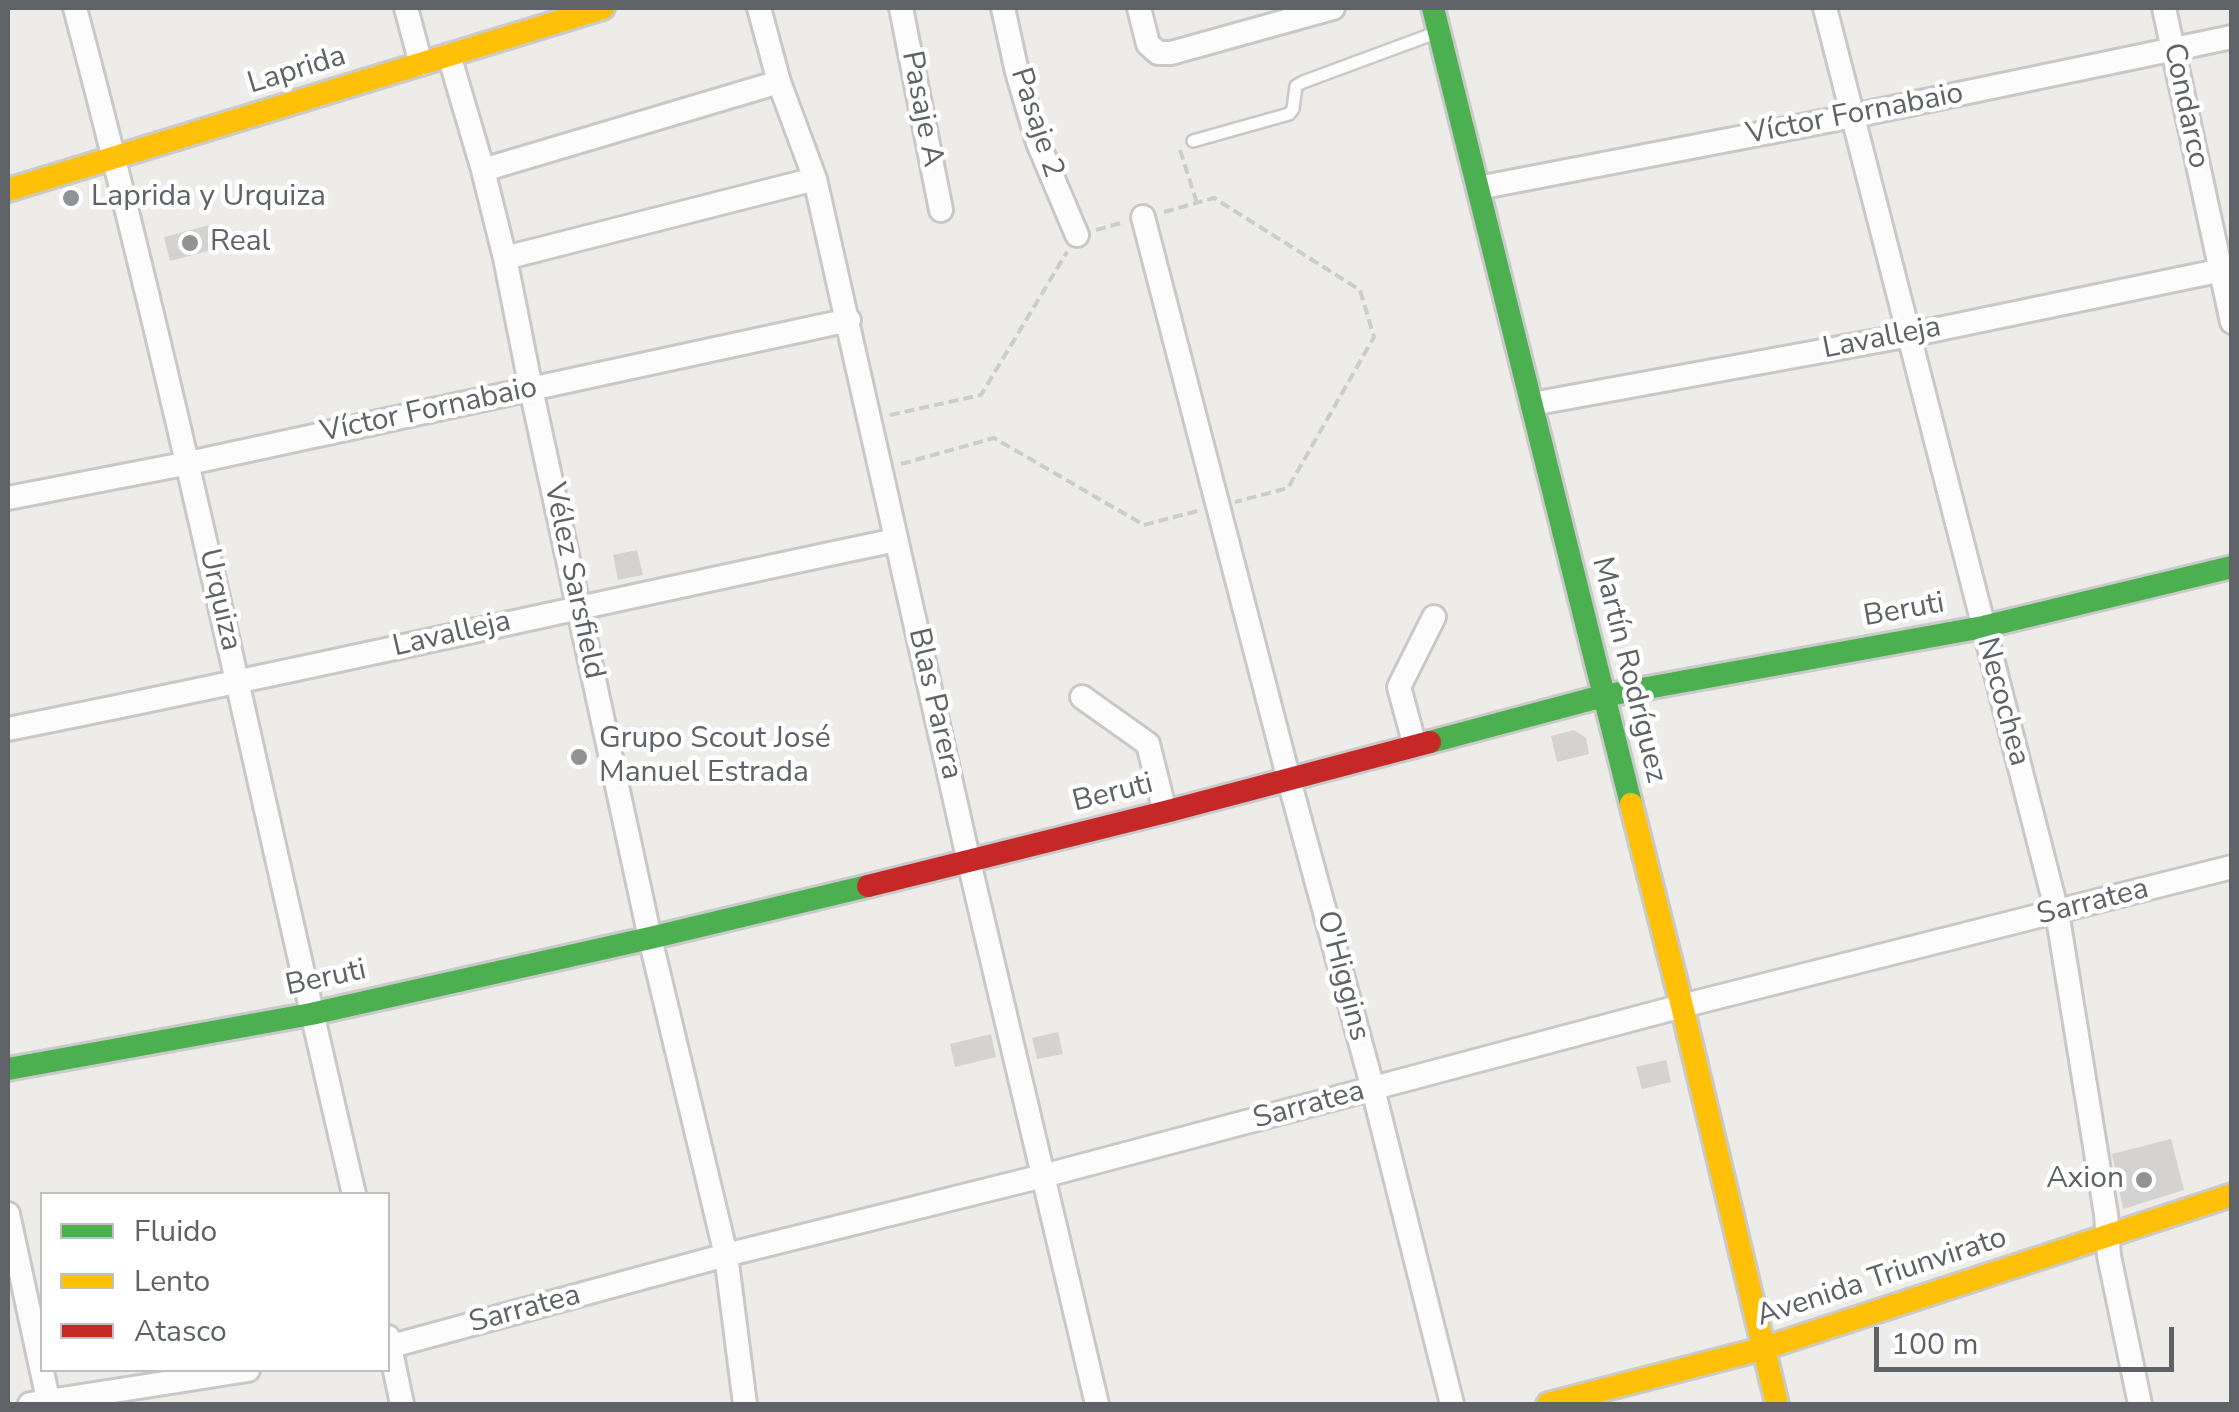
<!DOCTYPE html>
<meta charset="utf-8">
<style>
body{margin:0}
#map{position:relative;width:2239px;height:1412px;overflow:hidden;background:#edece9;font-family:"Nunito Sans",sans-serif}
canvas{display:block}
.frame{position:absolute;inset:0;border:10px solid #5f6266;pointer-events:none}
.legend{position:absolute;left:40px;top:1192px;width:350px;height:180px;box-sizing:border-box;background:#fff;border:2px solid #bfc0c2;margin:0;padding:12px 18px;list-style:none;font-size:30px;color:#5f6266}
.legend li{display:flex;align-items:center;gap:20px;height:50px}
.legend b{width:50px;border:2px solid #bfc0c2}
.scale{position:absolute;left:1874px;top:1327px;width:300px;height:45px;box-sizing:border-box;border:5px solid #5f6266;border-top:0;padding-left:12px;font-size:30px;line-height:35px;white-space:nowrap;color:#5f6266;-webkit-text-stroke:8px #fff;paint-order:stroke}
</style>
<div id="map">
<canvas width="2239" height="1412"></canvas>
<div class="frame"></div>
<ul class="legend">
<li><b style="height:12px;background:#4caf50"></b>Fluido</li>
<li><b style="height:12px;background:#ffc107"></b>Lento</li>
<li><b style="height:12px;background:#c62828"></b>Atasco</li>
</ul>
<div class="scale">100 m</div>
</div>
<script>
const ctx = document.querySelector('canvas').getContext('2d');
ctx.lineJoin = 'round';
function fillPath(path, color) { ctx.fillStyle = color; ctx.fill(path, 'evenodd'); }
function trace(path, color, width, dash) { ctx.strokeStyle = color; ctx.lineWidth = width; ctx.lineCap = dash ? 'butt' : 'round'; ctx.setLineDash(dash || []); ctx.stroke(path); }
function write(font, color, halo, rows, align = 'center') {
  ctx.font = font + ' "Nunito Sans",sans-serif'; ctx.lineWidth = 9; ctx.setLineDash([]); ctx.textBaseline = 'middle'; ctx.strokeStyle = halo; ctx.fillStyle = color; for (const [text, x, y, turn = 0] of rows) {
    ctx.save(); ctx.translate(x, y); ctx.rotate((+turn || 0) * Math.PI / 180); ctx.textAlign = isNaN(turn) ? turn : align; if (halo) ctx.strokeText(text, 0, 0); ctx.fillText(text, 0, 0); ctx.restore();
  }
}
const building = new Path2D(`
 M209,225L216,249L170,261L164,237Z
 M637,550L643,575L618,580L613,555Z
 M1574,730L1586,738L1589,754L1557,762L1551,736Z
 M1058,1032L1063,1054L1037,1059L1032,1038Z
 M991,1034L996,1057L955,1067L950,1044Z
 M1666,1060L1671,1082L1642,1089L1636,1067Z
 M2171,1139L2184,1190L2123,1209L2112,1154Z`);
const path = new Path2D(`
 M1180,150L1197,203
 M1164,212L1214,198L1360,290L1374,337L1288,488L1235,502
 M1096,230L1121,223
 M890,415L981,395L1067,252
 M901,464L994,438L1144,525L1197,511`);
const lane = new Path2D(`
 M1193,141L1289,114L1293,109L1296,86L1303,82L1438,32`);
const street = new Path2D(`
 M75,8C179,400 261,799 354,1194
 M406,8L421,64
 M759,8L779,82L815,179L969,862L1097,1404
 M901,8L941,210
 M1003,8L1017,72L1038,143L1077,235
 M1139,8L1148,44L1158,53H1171L1333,8
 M1825,8L2057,912L2106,1214L2109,1256L2140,1404
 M2164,8L2232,322
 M449,55L483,170L505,258L531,389L650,938L726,1255L745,1404
 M483,170L779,82
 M1478,188L1853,116L2232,37
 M1143,217L1289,780L1373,1089L1452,1404
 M505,258L815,179
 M1532,404L1910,335L2232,268
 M8,498L189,463L849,320
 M1082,697L1148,744L1165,812
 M8,729C305,670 600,602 896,540
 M1415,746L1399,687L1434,617
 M8,1214L49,1404
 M388,1337L402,1404
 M388,1347L726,1255L1043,1176L1682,1006L2232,867
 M30,1404L248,1370`);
const fast = new Path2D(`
 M1433,8L1631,804
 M1430,742L1603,696L1983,627L2232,567
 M8,1069L311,1014L650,938L868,886`);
const slow = new Path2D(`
 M8,190L603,8
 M1631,804L1682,1006L1777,1404
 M1548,1404L1765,1348L2232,1195`);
const jam = new Path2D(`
 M868,886L1165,812L1430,742`);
const markers = [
 [71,198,10,"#919294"],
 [190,243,10,"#919294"],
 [579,757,10,"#919294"],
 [2144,1180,10,"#919294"]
];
const streetNames = [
 ["Laprida",297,71,-17],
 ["Condarco",2185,106,78],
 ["Pasaje A",921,109,79],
 ["Víctor Fornabaio",1855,115,-11],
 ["Pasaje 2",1036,123,72],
 ["Lavalleja",1882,339,-11],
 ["Víctor Fornabaio",429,411,-12],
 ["Vélez Sarsfield",573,581,78],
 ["Urquiza",219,600,77],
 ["Beruti",1904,611,-10],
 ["Lavalleja",452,635,-13],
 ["Martín Rodríguez",1628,670,76],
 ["Necochea",2002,702,75],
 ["Blas Parera",934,704,77],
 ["Beruti",1113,794,-14],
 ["Sarratea",2093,903,-14],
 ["O'Higgins",1342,976,75],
 ["Beruti",326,979,-12],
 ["Sarratea",1309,1106,-15],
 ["Avenida Triunvirato",1882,1278,-18],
 ["Sarratea",525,1310,-15]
];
const poiNames = [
 ["Laprida y Urquiza",91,198],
 ["Real",210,243],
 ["Grupo Scout José",599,740],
 ["Manuel Estrada",599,774],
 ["Axion",2124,1180,"right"]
];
fillPath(building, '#d4d3d2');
trace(lane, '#c8c8c8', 16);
trace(street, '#c8c8c8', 28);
trace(fast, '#cacaca', 28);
trace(slow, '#cacaca', 28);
trace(jam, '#cacaca', 28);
trace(path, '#cacecb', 4, [10, 5]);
trace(lane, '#fcfcfc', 11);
trace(street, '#fcfcfc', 22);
trace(fast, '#4caf50', 22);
trace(slow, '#ffc107', 22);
trace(jam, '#c62828', 22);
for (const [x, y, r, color] of markers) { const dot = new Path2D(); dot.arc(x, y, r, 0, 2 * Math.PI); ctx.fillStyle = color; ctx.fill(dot); trace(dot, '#fff', 4); }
write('30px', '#5f6266', '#fff', streetNames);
write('30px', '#5f6266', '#fff', poiNames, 'left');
</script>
